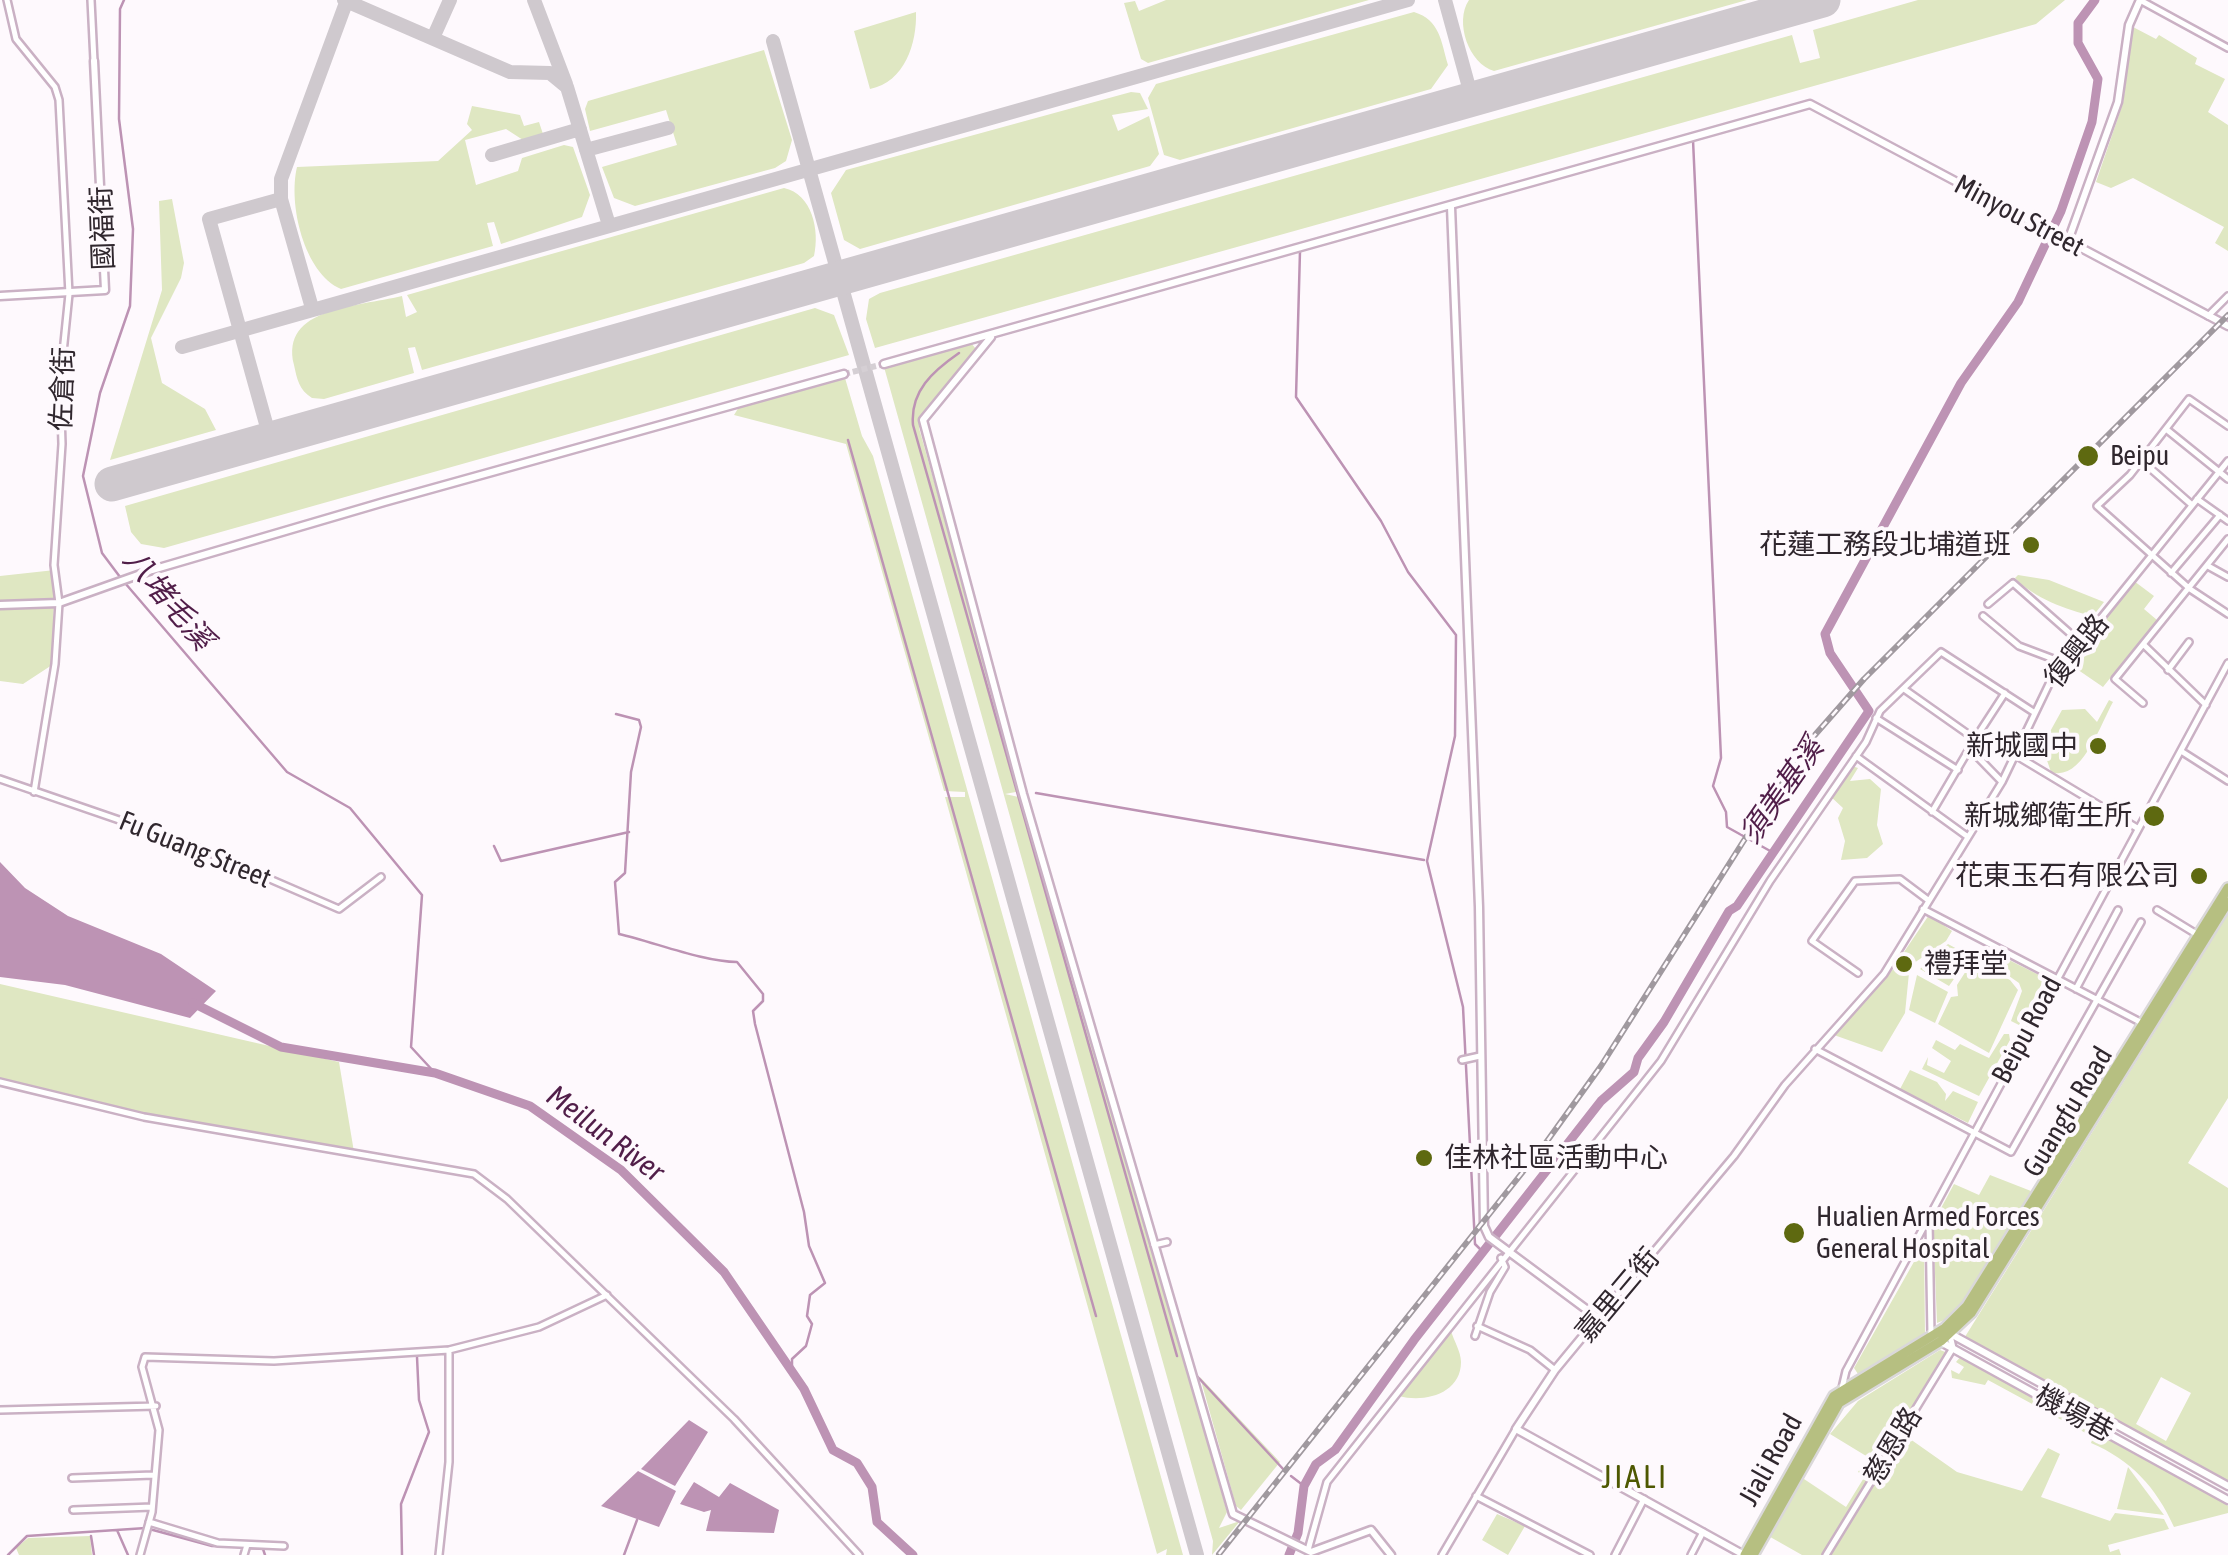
<!DOCTYPE html>
<meta charset="utf-8">
<style>
body{margin:0}
canvas{display:block;background:#fef9fd}
</style>
<canvas width="2228" height="1555"></canvas>
<script>
const ctx = document.querySelector('canvas').getContext('2d');
ctx.lineJoin = 'round';
function fillPath(path, color) { ctx.fillStyle = color; ctx.fill(path, 'evenodd'); }
function trace(path, color, width, dash) { ctx.strokeStyle = color; ctx.lineWidth = width; ctx.lineCap = dash ? 'butt' : 'round'; ctx.setLineDash(dash || []); ctx.stroke(path); }
function write(font, color, halo, rows, align = 'center') {
  ctx.font = font + ' "Asap Condensed","Noto Sans TC",sans-serif'; ctx.lineWidth = 8; ctx.setLineDash([]); ctx.textBaseline = 'middle'; ctx.strokeStyle = halo; ctx.fillStyle = color; for (const [text, x, y, turn = 0] of rows) {
    ctx.save(); ctx.translate(x, y); ctx.rotate((+turn || 0) * Math.PI / 180); ctx.textAlign = isNaN(turn) ? turn : align; if (halo) ctx.strokeText(text, 0, 0); ctx.fillText(text, 0, 0); ctx.restore();
  }
}
const green = new Path2D(`
 M1166,0H1369L1148,63L1141,59L1124,3L1135,1L1139,11Z
 M1469,0H1747L1494,71C1469,64 1454,22 1469,0Z
 M1918,0H2065L2036,24L875,348L866,319L869,299L880,293L1792,35L1800,63L1820,58L1813,30Z
 M916,12C917,43 905,82 870,89L854,31Z
 M1414,12C1440,20 1441,41 1448,65L1431,89L1180,160L1164,155L1148,98L1156,84Z
 M2133,27L2156,39L2159,35L2197,58L2195,64L2225,79L2208,112L2228,125V251L2215,243L2224,227L2133,178L2111,188L2096,182L2123,103Z
 M764,50L792,140L786,161L775,168L635,206L614,198L602,167L677,145L666,110L590,131L585,109L588,101Z
 M1131,92L1140,93L1148,109L1112,115L1118,131L1149,116L1159,154L1150,166L860,249L844,240L831,193L846,170Z
 M472,106L520,115L524,126L539,122L543,134L523,140L506,129L465,140L476,185L518,171L522,158L564,145L573,147L590,195L582,217L501,244L494,222L487,223L493,246L341,289C304,273 288,204 297,167L438,161L472,130L467,124Z
 M784,188C812,194 820,230 814,256L804,263L422,370L415,347L408,348L414,373L324,399L312,398C299,390 297,379 294,365C280,307 357,307 402,296L406,317L417,312L407,295Z
 M172,199L184,263L181,278L151,338L162,383L205,409L216,430L110,460L162,290L159,201Z
 M815,308L834,315L849,355L164,548L141,544L131,532L125,506Z
 M971,343L976,349L919,428L1021,791L1005,794L1023,798L1227,1512L1219,1528L1240,1521L1212,1555L1213,1541L884,367Z
 M845,378L862,436L873,456L1183,1555H1166L1167,1549L1157,1554L945,797H965V792L944,791L846,444L734,415L739,407Z
 M55,570L52,665L23,684L0,681V576Z
 M2018,575L2049,580L2104,602L2093,616C2066,610 2034,598 2015,578Z
 M2134,581L2154,596L2144,609L2157,620L2103,687L2068,663Z
 M2109,700L2113,702C2100,725 2082,782 2051,772L2042,746L2062,710L2085,709L2097,722Z
 M1852,766L1858,768L1850,781L1870,779L1881,789L1877,825L1883,844L1867,858L1841,860L1845,841L1838,818L1843,808L1830,796Z
 M2228,914V1098L2188,1163L2228,1188V1482L1963,1340ZM2161,1377L2191,1393L2166,1441L2136,1424Z
 M1929,915L1952,931L1946,941L1914,963L1902,955Z
 M1948,944L1970,956L1949,986L1920,969Z
 M2005,958L2045,978L2019,1025L2011,1021L2022,991L2019,983L1999,969Z
 M1973,960L2010,980L2018,990L1989,1053L1938,1024L1951,997L1958,996L1957,985Z
 M1896,966L1909,973L1905,1013L1882,1052L1834,1035Z
 M1917,975L1948,992L1935,1023L1909,1010Z
 M0,984L339,1062L354,1152L80,1103L0,1081Z
 M2004,1034H2009L2010,1040L1979,1096L1922,1069L1928,1057L1927,1065L1944,1073L1951,1061L1932,1048L1936,1040L1955,1050L1960,1044L1989,1058Z
 M1910,1070L1937,1082L1946,1094L1945,1101L1953,1091L1978,1102L1968,1123L1900,1089Z
 M1990,1175L2031,1191C2013,1220 1967,1316 1937,1323L1933,1223L1954,1184L1979,1195Z
 M1924,1244L1925,1335L1858,1374L1854,1368Z
 M1451,1331C1454,1341 1461,1352 1461,1362C1461,1394 1424,1403 1399,1396Z
 M1940,1350L1954,1355L1903,1434L1957,1472L2022,1491L2048,1448L2060,1454L2041,1497L2110,1521L2115,1513L2164,1519L2169,1529L2108,1545L2110,1552L2119,1549L2121,1555H1802L1765,1534L1801,1477L1846,1507L1865,1476L1858,1472L1861,1467L1870,1472L1876,1462L1830,1434L1858,1401Z
 M1961,1356L2218,1497L2228,1506V1513L2174,1527C2156,1487 2131,1460 2091,1443L2093,1437L1988,1380L1985,1385L1952,1378L1951,1370L1959,1374L1964,1367L1956,1362Z
 M1200,1377L1280,1462L1241,1510L1236,1506Z
 M2128,1467L2164,1515L2117,1509Z
 M1497,1514L1525,1526L1508,1555L1482,1540Z
 M90,1536L92,1555H19L16,1548L28,1538Z`);
const water = new Path2D(`
 M0,862L25,888L68,916L161,954L216,991L190,1018L65,985L0,977Z
 M689,1420L708,1432L675,1486L641,1469Z
 M638,1471L676,1491L659,1527L601,1506Z
 M694,1482L719,1497L730,1483L779,1510L774,1533L706,1531L711,1510L704,1512L680,1504Z`);
const stream = new Path2D(`
 M1693,140L1721,758L1713,786L1726,812L1727,827L1772,852
 M1300,251L1296,397L1381,521L1408,572L1456,635L1455,736L1427,861L1463,1007L1475,1244L1482,1251
 M959,353C933,371 910,391 913,425L1177,1356
 M848,440L1096,1316
 M120,577L102,553L83,476L100,393L130,306L133,229L119,119L120,9L124,0
 M125,583L287,772L350,808L422,895L411,1047L435,1073
 M616,714L639,720L641,727L631,772L625,873L615,882L619,934C654,942 704,962 737,962L763,994V1001L753,1011L755,1024L804,1212L809,1246L825,1283L810,1295L807,1316L812,1324L806,1346L792,1359V1371
 M1036,793L1424,860
 M494,846L501,861L629,832
 M1195,1374L1284,1470
 M1291,1476L1304,1486
 M117,1530L128,1555
 M153,1530L212,1546L242,1547
 M91,1536L94,1555
 M250,1548L263,1549L265,1555
 M8,1555L27,1536L146,1528
 M402,1555L401,1504L429,1432L419,1400L417,1357
 M624,1555L637,1520`);
const river = new Path2D(`
 M193,1003L281,1047L435,1073L530,1106L621,1170L724,1272L804,1389L833,1450L857,1463L872,1487L877,1522L913,1555
 M1289,1555L1298,1533L1304,1486L1316,1464L1335,1450L1414,1340L1601,1101L1634,1072L1638,1058L1664,1022L1729,911L1737,906L1869,711L1830,653L1825,634L1961,383L2018,302L2061,211L2092,122L2098,79L2078,43V23L2095,0`);
const taxiway = new Path2D(`
 M344,0L510,72L550,73L567,87L609,225
 M534,0L566,84
 M1445,0L1473,102
 M433,38L450,0
 M773,41L1197,1555
 M586,150L668,128
 M492,155L580,129
 M312,308L281,199V179L347,0
 M182,347L1408,0
 M270,438L209,219L281,199`);
const runway = new Path2D(`
 M112,484L1823,0`);
const secondaryTunnel = new Path2D(`
 M844,374L884,364`);
const street = new Path2D(`
 M7,0L16,39L55,87L59,100L69,294L60,382L62,444L54,565L59,603L55,664L34,792
 M91,0L94,61
 M2140,0L2228,48
 M2208,316L2228,296
 M2228,426L2189,399L2130,475L2097,506L2190,589L2228,614
 M2166,429L2228,479
 M2142,461L2192,505
 M2197,499L2228,521
 M2208,566L2228,577
 M2171,573L2220,515
 M1988,604L2013,583L2081,643
 M1983,616L2019,646L2064,663
 M2144,645L2206,705
 M2168,670L2189,642
 M1904,689L1975,739L1932,812
 M2143,703L2115,679L2228,539
 M1876,718L1958,770
 M1975,739L2005,693
 M1970,749L2002,782
 M2181,751L2228,781
 M1856,756L1968,837
 M2017,756L2137,828
 M0,779L189,844L339,909L381,877
 M1923,909L2142,1023
 M2157,910L2198,935
 M1858,973L1812,941L1855,881L1900,879L1928,900
 M2076,989L2118,910
 M1815,1049L2011,1152L2141,922
 M1462,1060L1480,1056
 M0,1082L144,1117L474,1174L507,1199L734,1419L859,1555
 M1929,1221L1931,1335
 M1154,1245L1167,1242
 M1598,1318L1734,1156L1785,1085L1884,974L2002,782L2051,680L2228,461
 M1477,1326L1530,1350L1555,1370
 M1475,1336L1490,1292L1505,1267L1501,1258
 M1842,1388L1846,1371L2228,663
 M0,1410L156,1406
 M72,1478L153,1475
 M1476,1496L1590,1555
 M73,1510L152,1507
 M149,1522L218,1543L284,1546
 M1308,1550L1327,1482L1661,1061L1770,881L1866,742L1880,711L1941,652L2035,713
 M140,1555L152,1512L159,1430L142,1367L145,1357L274,1361L449,1350L539,1327L607,1295
 M244,1555L247,1545
 M439,1555L449,1462V1350
 M1442,1555L1516,1429
 M1615,1555L1644,1499
 M1691,1555L1703,1532
 M1826,1555L1953,1348L1950,1335`);
const secondary = new Path2D(`
 M1451,207L1479,907L1484,1226L1489,1237L1598,1318L1555,1370L1516,1429L1744,1555
 M2068,241L2118,102L2129,25L2140,0
 M0,296L105,290L94,61
 M991,337L923,420L1023,794L1233,1514L1311,1552L1371,1530L1391,1555
 M884,364L1810,104L2228,326
 M0,605L59,603L152,570L384,502L844,374
 M1949,1333L2228,1486
 M1941,1342L2228,1500`);
const primary = new Path2D(`
 M1745,1555L1834,1396L1945,1328L1967,1306L2228,888
 M1753,1555L1839,1403L1941,1341L1971,1313L2228,902`);
const rail = new Path2D(`
 M1219,1554L1545,1144L1601,1066L1800,752L1864,679L2228,315`);
const markers = [
 [2088,456,12,"#5e6910"],
 [2031,545,10,"#5e6910"],
 [2098,746,10,"#5e6910"],
 [2154,816,12,"#5e6910"],
 [2199,876,10,"#5e6910"],
 [1904,964,10,"#5e6910"],
 [1424,1158,10,"#5e6910"],
 [1794,1233,12,"#5e6910"]
];
const streetNames = [
 ["Minyou Street",2019,216,28],
 ["國福街",103,228,-92],
 ["佐倉街",63,389,-88],
 ["復興路",2077,651,-52],
 ["Fu Guang Street",195,850,22],
 ["Beipu Road",2027,1030,-62],
 ["Guangfu Road",2068,1112,-59],
 ["嘉里三街",1618,1295,-50],
 ["機場巷",2074,1414,29],
 ["慈恩路",1893,1446,-59],
 ["Jiali Road",1771,1460,-61]
];
const poiNames = [
 ["Beipu",2110,456],
 ["花蓮工務段北埔道班",2011,545,"right"],
 ["新城國中",2078,746,"right"],
 ["新城鄉衛生所",2132,816,"right"],
 ["花東玉石有限公司",2179,876,"right"],
 ["禮拜堂",1924,964],
 ["佳林社區活動中心",1444,1158],
 ["Hualien Armed Forces",1816,1217],
 ["General Hospital",1816,1249]
];
const waterNames = [
 ["八堵毛溪",168,600,50],
 ["須美基溪",1782,791,-55],
 ["Meilun River",605,1134,37]
];
const quarterNames = [
 ["JIALI",1635,1478]
];
fillPath(green, '#dfe7c2');
fillPath(water, '#bd93b4');
trace(stream, '#bd93b4', 2.5);
trace(river, '#bd93b4', 9);
trace(taxiway, '#cfc9ce', 14);
trace(runway, '#cfc9ce', 35);
trace(secondaryTunnel, '#d5cfd4', 6, [6, 3]);
trace(street, '#cab1c4', 10);
trace(secondary, '#cab1c4', 11);
trace(primary, '#dad8d9', 14);
trace(street, '#fff', 5);
trace(secondary, '#fff', 6);
trace(primary, '#b6bf81', 9);
trace(rail, '#a0999f', 6);
trace(rail, '#fef9fd', 2.5, [8]);
for (const [x, y, r, color] of markers) { const dot = new Path2D(); dot.arc(x, y, r, 0, 2 * Math.PI); ctx.fillStyle = color; ctx.fill(dot); trace(dot, '#fef9fd', 4); }
write('28px', '#30272e', '#fef9fd', streetNames);
write('28px', '#30272e', '#fef9fd', poiNames, 'left');
write('italic 30px', '#511e49', '#fef9fd', waterNames);
ctx.letterSpacing = '2.5px';
write('32px', '#4e5801', '#fef9fd', quarterNames);
ctx.letterSpacing = '0px';
</script>
